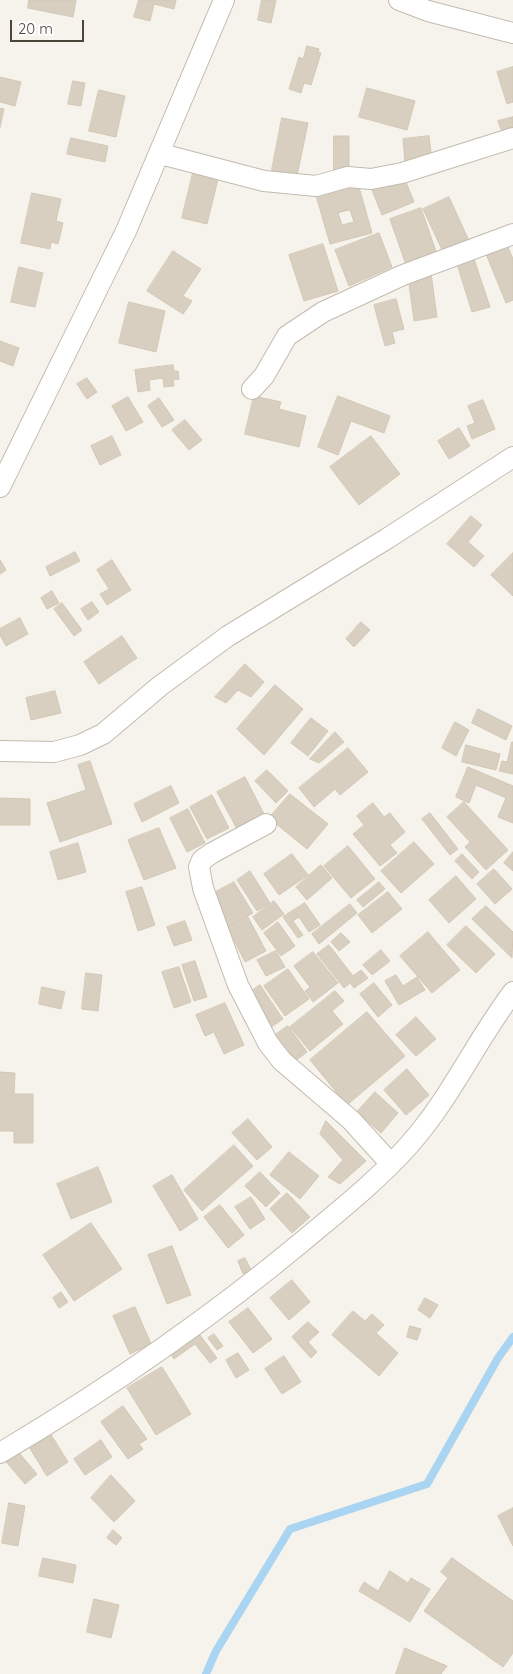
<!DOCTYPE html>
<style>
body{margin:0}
#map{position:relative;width:513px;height:1674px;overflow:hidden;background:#f6f3ec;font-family:Quicksand,sans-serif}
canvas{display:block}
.scale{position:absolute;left:10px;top:20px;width:74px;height:22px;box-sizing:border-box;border:2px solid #4b4439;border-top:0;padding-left:6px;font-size:15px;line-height:18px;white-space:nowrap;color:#4b4439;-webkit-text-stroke:4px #fff;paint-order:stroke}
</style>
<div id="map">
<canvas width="513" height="1674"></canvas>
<div class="scale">20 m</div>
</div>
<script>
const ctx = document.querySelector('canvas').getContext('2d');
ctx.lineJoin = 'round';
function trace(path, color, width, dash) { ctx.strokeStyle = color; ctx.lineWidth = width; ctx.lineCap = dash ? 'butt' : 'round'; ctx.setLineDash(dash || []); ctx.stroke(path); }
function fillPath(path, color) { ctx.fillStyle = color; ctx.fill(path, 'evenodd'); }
const stream = new Path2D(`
 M206,1674L216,1651L290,1529L427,1484L498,1358L513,1337`);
const building = new Path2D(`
 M29,0H76L73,17L28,8Z
 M139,0H176L174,9L154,4L150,21L134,17Z
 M262,0H276L271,23L258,20Z
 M307,46L319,49L318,52L321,53L311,85L304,83L301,93L289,89L299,57L303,59Z
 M513,67V102L507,104L497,72Z
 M0,77L21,82L15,106L0,102Z
 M73,81L85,83L81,106L68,104Z
 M367,88L415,101L407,130L359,117Z
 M99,90L125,96L116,137L89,131Z
 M0,108L4,109L0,127Z
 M513,117V129L502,132L498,121Z
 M282,118L308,123L297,176L272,170Z
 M334,136H349V170H334Z
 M429,136L432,160L405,163L403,139Z
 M71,138L108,146L105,162L67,154Z
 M193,173L218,179L207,224L182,218Z
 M404,177L414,202L382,215L372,190Z
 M357,180L372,233L330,244L315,192ZM350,210L354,222L342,225L338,213Z
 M32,193L61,199L56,221L63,223L58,244L51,242L50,249L21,243Z
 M449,197L469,241L443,252L423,209Z
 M421,208L437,254L406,265L390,219Z
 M379,233L392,267L349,286L335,250Z
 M505,240L513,259V300L506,303L484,249Z
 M323,244L338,291L304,301L289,255Z
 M173,251L201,269L183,296L192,301L183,314L147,291Z
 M473,256L490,307L472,312L456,261Z
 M19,267L43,273L35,307L11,302Z
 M431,273L437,317L414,321L408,276Z
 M396,299L404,329L392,332L395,343L385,346L374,305Z
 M129,302L165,311L156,352L119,343Z
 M0,341L19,348L13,366L0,361Z
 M173,365L174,371H178L179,379L173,380L174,386L164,387L163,378L149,380L150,390L138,392L135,370Z
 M87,378L97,392L87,399L77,384Z
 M254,396L281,402L279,409L306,416L299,447L245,434Z
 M338,396L390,416L384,433L351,421L338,455L318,447Z
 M128,397L143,422L126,431L112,406Z
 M159,398L174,420L162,427L148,406Z
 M483,400L495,429L472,439L467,426L475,423L468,406Z
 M185,420L202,440L189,450L172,430Z
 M459,428L470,446L449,459L438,441Z
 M112,436L121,455L100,465L91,446Z
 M371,436L400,474L359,505L330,467Z
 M471,516L482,525L468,542L484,556L474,567L447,544Z
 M75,552L80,561L50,576L46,567Z
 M513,553V596L491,575Z
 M0,560L6,570L0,574Z
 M112,560L131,590L107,605L100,594L109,589L97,570Z
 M52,591L59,603L47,609L41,598Z
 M92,602L99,612L88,620L81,609Z
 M62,603L82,630L74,636L54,609Z
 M20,618L28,634L6,646L0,635V629Z
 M361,622L370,630L354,647L346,639Z
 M122,636L137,658L99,684L84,662Z
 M245,664L264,682L251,697L238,690L226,703L215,697Z
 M275,685L303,709L264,755L237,729Z
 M55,691L61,713L31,720L26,698Z
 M478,709L512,726L506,740L472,723Z
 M311,718L328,731L308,756L291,743Z
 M455,722L469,730L456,756L442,748Z
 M335,732L344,742L319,763L310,759Z
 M512,742H513V774L499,771L502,761L507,762Z
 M466,745L500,754L496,770L462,762Z
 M348,748L368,772L340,795L335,789L314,807L299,788Z
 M90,761L112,824L60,842L47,803L86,790L78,765Z
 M468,767L513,786V823L498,817L506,798L476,785L469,803L456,797Z
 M267,770L288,791L276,803L255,781Z
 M245,777L264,814L237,829L217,792Z
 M171,786L179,803L142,822L134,804Z
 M290,794L328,824L307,849L269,818Z
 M212,795L229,828L207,839L190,807Z
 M0,798L30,799V825H0Z
 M464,802L508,850L486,870L465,847L470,842L447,817Z
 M373,803L384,817L390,813L405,832L390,845L397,853L380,866L353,834L364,825L357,816Z
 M188,809L205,843L187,852L170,818Z
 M430,813L458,849L450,855L422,819Z
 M159,828L176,868L144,880L128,840Z
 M414,842L434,864L401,893L381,871Z
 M78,843L86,872L58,880L50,852Z
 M348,846L375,879L351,898L324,866Z
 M513,852V871L504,863Z
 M292,854L308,875L279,895L264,874Z
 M462,854L479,872L472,879L455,861Z
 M321,865L332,878L307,900L296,887Z
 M494,869L512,889L495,904L477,884Z
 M250,871L270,903L257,911L237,880Z
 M456,876L476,899L449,923L429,900Z
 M234,882L253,913L228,927L210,895Z
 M379,882L385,889L363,907L357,900Z
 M142,887L155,925L138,931L126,892Z
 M388,892L402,909L372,933L358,915Z
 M274,901L284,914L262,930L253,917Z
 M305,903L320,925L309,932L299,917L293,921L303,935L298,938L283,917Z
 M350,904L357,913L319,944L312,934Z
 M486,906L513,932L512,958L472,919Z
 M248,917L266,951L245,962L228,928Z
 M185,921L192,940L174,946L167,927Z
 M278,922L295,946L281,956L264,933Z
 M466,926L495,954L476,973L447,945Z
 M428,932L460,970L432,993L400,956Z
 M341,933L350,942L339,951L331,942Z
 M329,945L353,976L361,970L368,978L354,988L350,983L344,988L317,954Z
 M381,950L390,961L372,975L363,965Z
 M276,951L285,967L266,976L257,960Z
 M313,952L338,983L313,1002L305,991L310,987L294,966Z
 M195,961L207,997L194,1001L182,965Z
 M179,967L191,1002L174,1008L162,972Z
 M288,969L309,999L285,1016L264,986Z
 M86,973L102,975L98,1011L82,1009Z
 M396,975L403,986L417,977L425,990L399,1005L385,981Z
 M374,983L392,1005L378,1017L360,994Z
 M260,985L283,1019L270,1028L247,994Z
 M42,987L65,992L61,1009L39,1004Z
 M335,991L344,1001L332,1011L343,1024L310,1051L290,1027Z
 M225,1003L244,1045L224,1054L214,1032L205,1036L196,1015Z
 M367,1012L405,1056L347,1105L310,1060Z
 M416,1017L436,1039L416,1056L396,1035Z
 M288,1026L307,1052L291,1064L272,1037Z
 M407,1069L429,1095L406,1115L384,1090Z
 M0,1072L15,1073L14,1094H33V1143H14V1131H0Z
 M375,1092L398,1113L381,1133L357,1112Z
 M248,1119L272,1147L257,1160L232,1133Z
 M326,1121L366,1161L340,1184L328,1177L343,1160L320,1134Z
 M234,1145L253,1166L202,1211L184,1190Z
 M289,1152L319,1176L300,1199L270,1175Z
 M98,1167L112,1202L71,1219L57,1184Z
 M260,1172L280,1193L266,1207L245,1186Z
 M172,1175L198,1219L180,1231L153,1186Z
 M287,1193L310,1217L292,1233L270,1209Z
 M251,1197L265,1219L250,1229L235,1207Z
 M220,1205L244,1235L228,1248L204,1217Z
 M91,1223L122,1269L74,1301L43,1255Z
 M172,1246L191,1295L167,1304L148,1255Z
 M245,1258L251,1270L243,1274L238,1261Z
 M292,1280L310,1302L289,1320L270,1298Z
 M61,1292L68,1302L59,1308L53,1298Z
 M425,1298L438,1305L430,1318L418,1310Z
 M135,1307L151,1344L130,1354L113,1316Z
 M248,1308L272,1339L253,1353L229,1322Z
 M353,1311L365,1321L372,1314L384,1325L376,1333L398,1353L379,1376L332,1335Z
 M308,1322L319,1332L308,1342L317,1352L311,1358L292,1337Z
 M410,1326L421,1329L417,1340L407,1337Z
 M197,1331L217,1358L210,1363L195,1344L174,1359L169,1351Z
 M214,1334L223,1346L217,1350L208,1338Z
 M238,1353L249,1370L236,1378L226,1360Z
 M284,1356L301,1382L282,1394L265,1369Z
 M162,1367L191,1414L156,1435L127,1388Z
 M123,1406L147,1439L139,1444L143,1449L128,1459L101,1422Z
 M50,1433L68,1462L47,1476L29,1447Z
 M101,1440L112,1457L85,1475L74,1459Z
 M15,1448L37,1474L25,1484L3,1458Z
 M111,1475L135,1501L114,1522L91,1498Z
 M9,1503L25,1506L18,1546L2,1543Z
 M513,1508V1546L498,1516Z
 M113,1530L122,1538L116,1545L107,1538Z
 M43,1558L76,1565L73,1583L39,1576Z
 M452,1558L513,1601V1653L503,1667L424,1611L448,1578L441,1572Z
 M390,1571L408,1583L411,1578L430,1589L410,1622L359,1591L364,1582L378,1591Z
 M94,1599L119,1605L111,1638L87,1632Z
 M405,1648L447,1666L441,1674H396Z`);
const street = new Path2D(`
 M399,0L428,11L513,33
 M161,154L264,181L316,186L348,177L371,179L402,173L513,138
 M252,389L264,376L287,336L323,312L403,275L513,234
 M0,487L126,231L224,0
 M0,751L54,752L80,745L103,734L160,686L228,636L388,538L513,457
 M266,824L212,853L202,860L199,867L203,888L238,985L268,1043L282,1061L351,1120L391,1164
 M0,1453C106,1390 208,1320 303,1241C339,1211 378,1180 409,1145C450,1099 476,1041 513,992`);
trace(stream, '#a9d4f2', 8);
fillPath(building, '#d8cfc1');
trace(building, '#d3c7b4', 1);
trace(street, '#c2bbae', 22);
trace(street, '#fff', 20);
</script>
